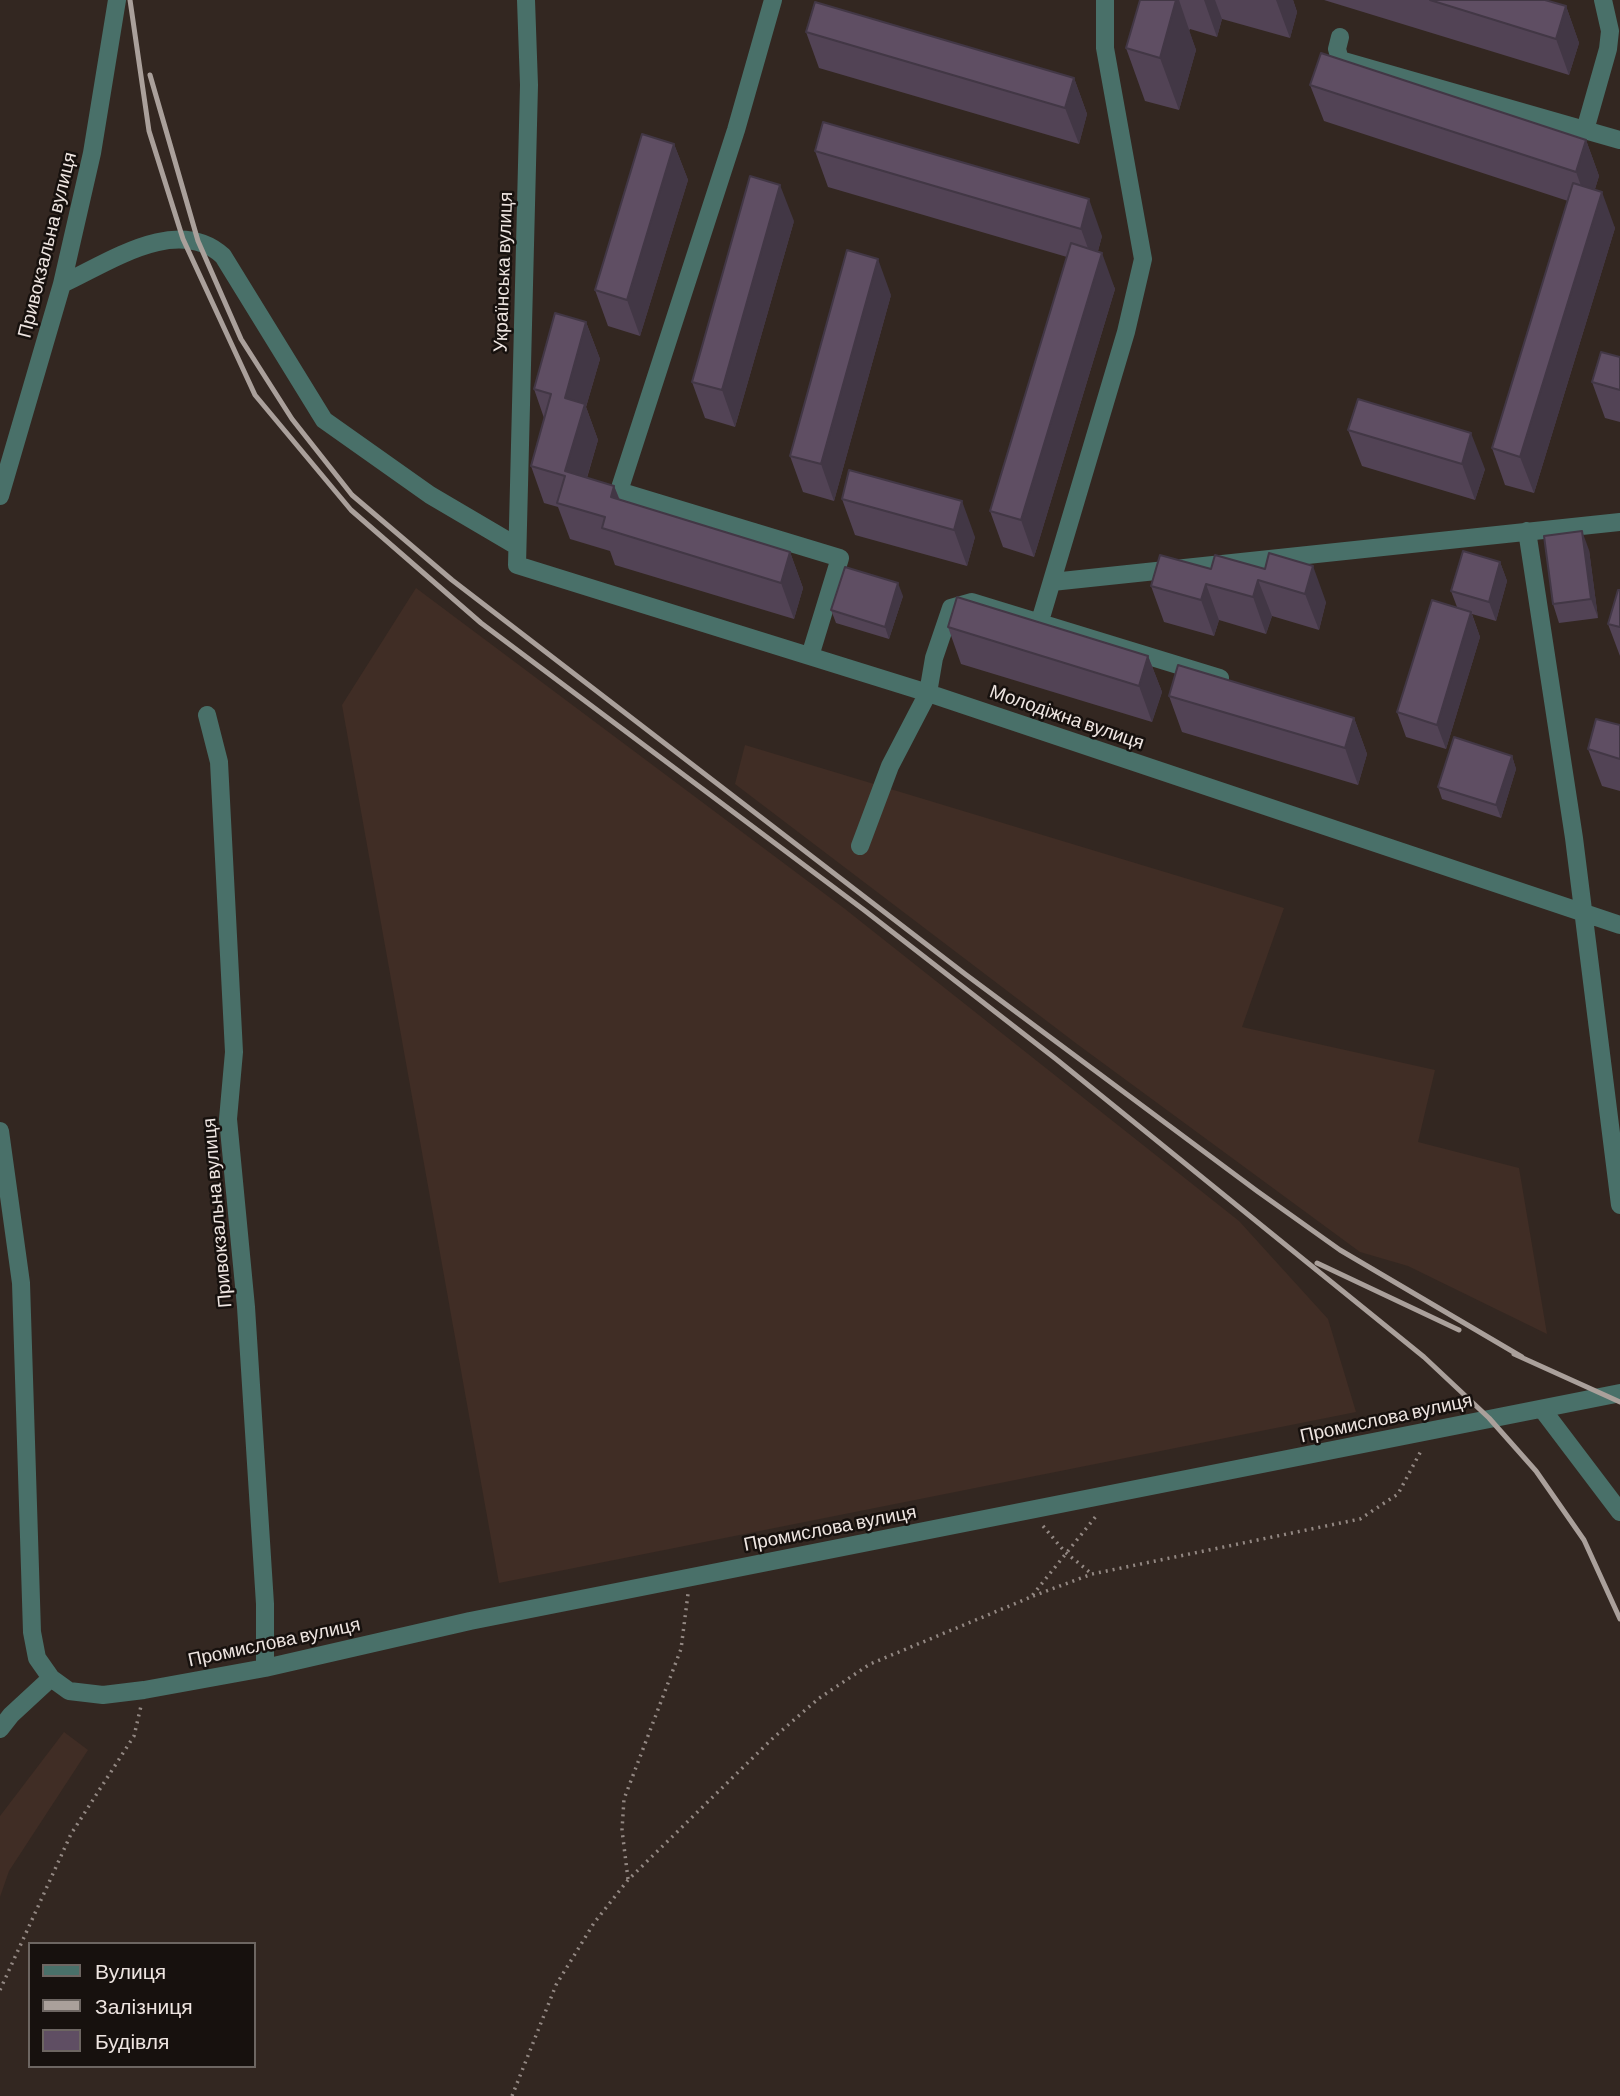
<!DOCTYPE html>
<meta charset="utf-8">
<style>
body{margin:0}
#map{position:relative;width:1620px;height:2096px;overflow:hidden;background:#332721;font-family:Barlow,sans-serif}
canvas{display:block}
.legend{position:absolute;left:28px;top:1942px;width:228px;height:126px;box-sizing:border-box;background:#17110e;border:2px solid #6d6662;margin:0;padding:9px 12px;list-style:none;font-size:21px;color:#eee5e1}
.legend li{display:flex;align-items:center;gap:14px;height:35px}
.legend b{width:35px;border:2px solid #6d6662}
</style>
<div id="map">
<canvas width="1620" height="2096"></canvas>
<ul class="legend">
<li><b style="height:9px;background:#497069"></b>Вулиця</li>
<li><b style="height:9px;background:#aaa09b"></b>Залізниця</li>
<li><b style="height:19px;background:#5f4e63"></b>Будівля</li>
</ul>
</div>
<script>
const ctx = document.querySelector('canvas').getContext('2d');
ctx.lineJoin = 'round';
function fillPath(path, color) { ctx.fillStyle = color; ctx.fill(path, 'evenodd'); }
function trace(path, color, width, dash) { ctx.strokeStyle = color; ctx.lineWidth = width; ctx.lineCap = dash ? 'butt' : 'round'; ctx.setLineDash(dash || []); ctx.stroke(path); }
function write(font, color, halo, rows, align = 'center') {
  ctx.font = font + ' Barlow,sans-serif'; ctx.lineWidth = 5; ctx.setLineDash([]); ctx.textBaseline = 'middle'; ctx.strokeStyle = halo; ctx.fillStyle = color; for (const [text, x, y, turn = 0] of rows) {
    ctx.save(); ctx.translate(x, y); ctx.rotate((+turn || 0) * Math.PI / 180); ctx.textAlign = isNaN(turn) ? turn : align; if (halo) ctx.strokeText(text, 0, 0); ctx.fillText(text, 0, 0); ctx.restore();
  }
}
const built = new Path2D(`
 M416,588L845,909L1239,1221L1328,1319L1356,1412L499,1583L342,705Z
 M745,745L1284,908L1242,1027L1435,1070L1418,1142L1519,1168L1547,1334L1408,1266L1360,1252L1077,1044L735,784Z
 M64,1732L88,1750L9,1871L0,1897V1816Z`);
const path = new Path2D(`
 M1043,1526L1065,1552L1092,1574
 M1033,1596L1092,1574L1360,1519L1398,1494L1422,1449
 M628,1879L622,1830L624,1799L681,1649L688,1594
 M0,1990L71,1834L134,1736L141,1706
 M512,2096L556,1985L594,1923L628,1880L772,1739L818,1699L870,1664L1031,1597L1097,1515`);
const minor = new Path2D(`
 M526,0L529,85L517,565L928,693L1620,925
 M773,0L736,130L619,491L840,558L810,656
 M1340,37L1337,49L1340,60L1620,140
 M1585,130L1608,49L1610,31L1603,0
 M62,284C108,263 177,214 223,256L324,420L430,495L515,545
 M0,496L62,284L92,153L117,0
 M1527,531L1574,838L1620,1205
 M1052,582L1620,522
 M1040,621L1126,332L1143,259L1105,48V0
 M207,715L219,762L234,1052L228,1119L246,1307L265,1604V1668
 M860,846L890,766L928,693L934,658L951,608L972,602L1220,678
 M0,1131L21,1283L32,1632L37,1658L51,1678L69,1691L103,1695L144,1690L265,1668L470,1621L1620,1393
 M1542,1409L1620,1512
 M0,1729L11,1715L51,1678`);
const rail = new Path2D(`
 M130,0L149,131L183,239L255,395L351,510L481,623L864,910L1056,1059L1424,1357L1489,1418L1536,1471L1584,1540L1620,1619
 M150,75L198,241L241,339L292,419L352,495L452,580L965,974L1257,1191L1340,1250L1522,1357
 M1317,1263L1459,1330
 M1514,1354L1620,1402`);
const wall = new Path2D(`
 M1140,0H1293L1297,12L1290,38L1222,19L1217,37L1190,29L1189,31L1196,50L1179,110L1145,101L1126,48Z
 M1324,0H1545L1566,6L1579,43L1569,75Z
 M806,32L1074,78L1087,114L1079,144L819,68Z
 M1310,85L1586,140L1599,176L1595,189L1615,228L1534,493L1505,485L1492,448L1568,201L1324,121Z
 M823,122L1102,236L1098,251L1115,289L1034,557L1003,547L990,511L1067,257L828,187L815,151Z
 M674,144L688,180L640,336L608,326L595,290Z
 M794,221L735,427L705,418L692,382Z
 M891,295L834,501L803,492L790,456Z
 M586,322L600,359L586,407L598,440L587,478L614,486L620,500L790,552L803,588L794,619L615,565L610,551L570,539L558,507L544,503L531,466L544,418L534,389Z
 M1620,357V422L1605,418L1592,382Z
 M1348,430L1485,469L1475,500L1362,466Z
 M849,470L975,537L967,566L855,535L842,499Z
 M1589,550L1598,618L1559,623L1553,604Z
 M1215,555L1326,602L1319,630L1272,616L1266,634L1219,620L1214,636L1164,622L1151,586L1211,569Z
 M1500,562L1507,581L1496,621L1472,614L1480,637L1446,749L1406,737L1397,712L1457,607L1451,591Z
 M1620,590V656L1608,624Z
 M903,596L889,639L836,623L831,610Z
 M948,627L1148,656L1162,692L1152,722L961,664Z
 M1169,696L1354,718L1367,754L1358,785L1182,732Z
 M1620,725V791L1602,786L1588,749Z
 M1512,756L1516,769L1501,818L1442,799L1438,787Z`);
const shadedWall = new Path2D(`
 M1168,0H1179L1196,50L1179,110L1160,58Z
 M1204,0H1215L1222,19L1217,37Z
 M1276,0H1293L1297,12L1290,38Z
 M1566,6L1579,43L1569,75L1556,39Z
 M1074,78L1087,114L1079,144L1065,108Z
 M1586,140L1599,176L1589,208L1576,172Z
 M674,144L688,180L640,336L627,300Z
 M780,185L794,221L735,427L722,390Z
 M1602,192L1615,228L1534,493L1520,457Z
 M1089,199L1102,236L1094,265L1081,229Z
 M1102,253L1115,289L1034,557L1021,520Z
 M878,259L891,295L834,501L821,464Z
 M586,322L600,359L586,407L598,440L578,507L565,471V398Z
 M1471,433L1485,469L1475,500L1462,464Z
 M614,486L628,522L611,497Z
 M962,501L975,537L967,566L954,530Z
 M1582,531L1589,550L1598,618L1591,599Z
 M790,552L803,588L794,619L781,583Z
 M1500,562L1507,581L1496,621L1489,602Z
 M1313,566L1326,602L1319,630L1305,594Z
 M1258,580L1272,616L1266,634L1253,597Z
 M898,583L903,596L889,639L885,627Z
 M1206,584L1219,620L1214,636L1201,600Z
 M1471,612L1480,637L1446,749L1437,725Z
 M1148,656L1162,692L1152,722L1139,686Z
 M1354,718L1367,754L1358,785L1345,748Z
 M1512,756L1516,769L1501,818L1496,805Z`);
const building = new Path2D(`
 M1140,0H1176L1160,58L1126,48Z
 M1430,0H1545L1566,6L1556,39Z
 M815,2L1074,78L1065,108L806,32Z
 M1321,53L1586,140L1576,172L1310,85Z
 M823,122L1089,199L1081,229L815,151Z
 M642,134L674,144L627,300L595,290Z
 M750,176L780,185L722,390L692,382Z
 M1573,183L1602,192L1520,457L1492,448Z
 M1071,243L1102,253L1021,520L990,511Z
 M847,250L878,259L821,464L790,456Z
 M555,313L586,322L565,398L585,404L565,471L614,486L611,497L790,552L781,583L602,528L605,517L557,503L565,476L531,466L551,394L534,389Z
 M1601,352L1620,357V390L1592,382Z
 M1358,399L1471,433L1462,464L1348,430Z
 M849,470L962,501L954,530L842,499Z
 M1582,531L1591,599L1553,604L1544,536Z
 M1463,551L1500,562L1489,602L1451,591Z
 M1269,553L1313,566L1305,594L1258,580L1253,597L1206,584L1201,600L1151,586L1160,555L1211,569L1215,555L1265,569Z
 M845,567L898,583L885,627L831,610Z
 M1618,590H1620V627L1608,624Z
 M957,597L1148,656L1139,686L948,627Z
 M1432,600L1471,612L1437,725L1397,712Z
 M1178,665L1354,718L1345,748L1169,696Z
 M1596,719L1620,725V759L1588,749Z
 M1454,737L1512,756L1496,805L1438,787Z`);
const streetNames = [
 ["Привокзальна вулиця",47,245,-76],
 ["Українська вулиця",503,272,-88],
 ["Молодіжна вулиця",1067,717,19],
 ["Привокзальна вулиця",217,1213,-95],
 ["Промислова вулиця",1386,1418,-12],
 ["Промислова вулиця",830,1528,-11],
 ["Промислова вулиця",274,1642,-12]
];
fillPath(built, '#402d25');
trace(path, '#938883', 3.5, [2, 5]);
trace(minor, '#497069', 18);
trace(rail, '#aaa09b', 5);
fillPath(wall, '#524355');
fillPath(shadedWall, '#423745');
fillPath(building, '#5f4e63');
trace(building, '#423745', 2);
write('19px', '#eee5e1', '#17110e', streetNames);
</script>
